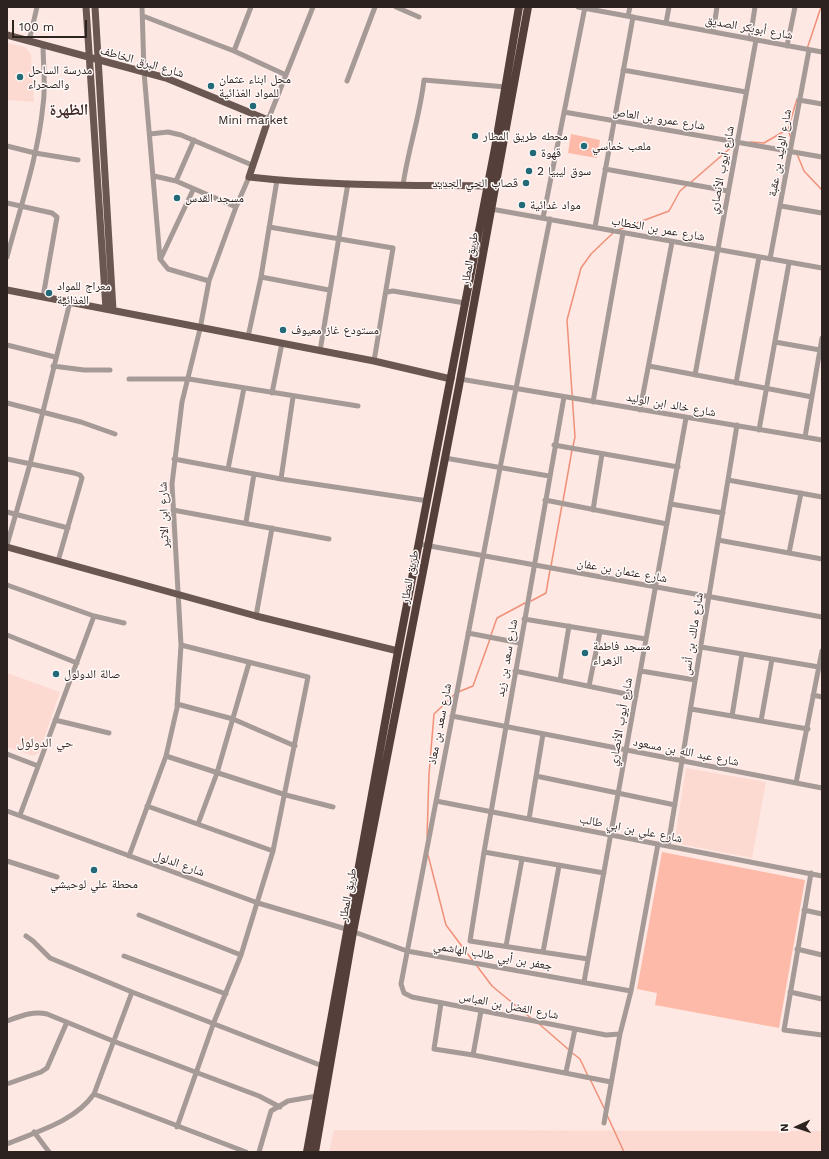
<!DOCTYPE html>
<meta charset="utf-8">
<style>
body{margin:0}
#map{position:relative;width:829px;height:1159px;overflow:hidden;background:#fee8e3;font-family:"Work Sans",sans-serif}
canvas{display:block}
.frame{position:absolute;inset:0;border:8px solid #2c2220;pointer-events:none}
.north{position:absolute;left:777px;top:1107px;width:40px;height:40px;-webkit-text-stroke:3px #fff9f8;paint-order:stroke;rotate:267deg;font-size:11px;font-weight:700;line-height:16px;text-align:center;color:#2c2220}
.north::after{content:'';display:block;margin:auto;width:14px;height:18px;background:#2c2220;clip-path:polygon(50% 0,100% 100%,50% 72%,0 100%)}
.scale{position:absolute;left:12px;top:20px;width:75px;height:18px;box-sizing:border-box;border:2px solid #2c2220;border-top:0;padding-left:5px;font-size:12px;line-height:14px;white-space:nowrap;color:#2c2220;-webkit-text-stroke:3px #fff9f8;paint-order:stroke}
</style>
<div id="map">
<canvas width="829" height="1159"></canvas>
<div class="frame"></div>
<div class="north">N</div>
<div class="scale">100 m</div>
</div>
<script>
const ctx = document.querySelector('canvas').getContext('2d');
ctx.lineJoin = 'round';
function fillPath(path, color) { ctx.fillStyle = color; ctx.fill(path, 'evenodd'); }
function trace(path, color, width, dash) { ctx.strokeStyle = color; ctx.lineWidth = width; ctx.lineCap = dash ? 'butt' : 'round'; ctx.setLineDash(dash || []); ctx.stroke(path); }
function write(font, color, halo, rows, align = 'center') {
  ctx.font = font + ' "Work Sans","Noto Naskh Arabic",sans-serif'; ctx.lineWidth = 3; ctx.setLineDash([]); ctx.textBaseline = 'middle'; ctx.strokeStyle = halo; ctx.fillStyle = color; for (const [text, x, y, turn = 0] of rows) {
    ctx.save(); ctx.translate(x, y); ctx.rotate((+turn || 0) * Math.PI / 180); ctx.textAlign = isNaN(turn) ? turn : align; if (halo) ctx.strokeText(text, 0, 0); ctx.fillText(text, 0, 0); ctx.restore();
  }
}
const built = new Path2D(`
 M7,43L25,47L31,54L34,102L7,100Z
 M7,673L60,692L39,753L33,756L7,747Z
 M686,768L766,782L752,858L674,843Z
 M334,1130L822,1131V1152H329Z`);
const green = new Path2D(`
 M571,134L600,140L597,158L568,153Z
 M662,852L805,880L779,1028L655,1005L657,993L637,989Z`);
const stream = new Path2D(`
 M807,49L821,7
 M788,130L791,138
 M750,142L764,143L788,129L797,99
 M797,154L804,171L822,190
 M690,183L735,144
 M618,230L669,211L680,191L687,185
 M573,446L575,437L567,320L581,268L591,254L613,233
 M563,501L572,450
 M551,566L562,505
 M531,601L546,593L550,570
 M491,635L497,618L525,603
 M458,692L473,686L490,639
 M427,837L429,774L434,714L455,694
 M428,855L446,925L473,961
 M477,966L492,986L532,1019
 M538,1023L568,1049
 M571,1052L580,1059L588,1076
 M590,1079L605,1110
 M607,1115L624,1152`);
const minor = new Path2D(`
 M142,7L144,72L160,259L168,269L209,281
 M396,7L419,17
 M578,7L822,52
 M143,16L234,51L286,75
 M628,16L630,7
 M666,23L669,7
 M713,32L717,7
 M750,39L755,7
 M29,41L37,7
 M787,46L795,7
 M234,51L251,7
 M623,70L746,92
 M347,81L375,7
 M799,100L822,104
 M564,112L822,157
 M268,120L313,7
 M150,134L168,132L181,135L252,165
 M7,146L35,153L78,160
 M605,169L728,191
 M154,176L176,181L236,207
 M176,181L194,140
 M403,185C408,150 420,116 424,80L506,87
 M7,203L52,213L57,217L43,297
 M781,206L822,213
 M491,209L822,268
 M543,218L585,7
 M550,219L500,468L401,984L404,993L412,997L606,1035L620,1034
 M269,227L393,248L374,361
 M595,227L633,17
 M7,257C20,208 38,157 43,105C46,85 43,64 43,44
 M161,258L193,190
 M770,259L809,50
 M261,277L329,290
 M387,292L393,291L465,303
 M248,337L261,277L277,180
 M775,342L820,350
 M7,345L55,357
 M320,351L348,183
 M53,366L84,370H110
 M649,366L812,397
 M695,375L756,40
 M129,379H189L358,406
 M460,379L822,440
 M736,383L759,257
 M272,393L282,343
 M564,397L484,852L470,941L588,959
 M593,402L623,233
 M7,403L81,422L115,434
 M640,410L672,242
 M759,430L789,263
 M805,437L822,338
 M554,445L678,467
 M445,458L549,476
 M7,459L74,473L80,475L82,478L58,561
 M174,459L281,479L428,501
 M228,469L244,388
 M281,479L293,397
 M728,480L822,497
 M545,500L667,524
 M671,504L723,513
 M173,510L329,539
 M593,510L602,454
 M7,512L68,528
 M246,522L254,474
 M718,540L822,559
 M419,544L822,617
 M7,545L30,464L70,302
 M789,553L801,493
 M7,585L94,616L124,623
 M256,616L272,528
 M524,619L646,639
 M468,633L520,643
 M7,635L77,663
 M701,647L819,667
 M515,671L636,696
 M641,671L695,680
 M560,680L569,626
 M589,686L600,632
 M813,695L822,697
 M177,704L233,719L295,746
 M691,709L808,729
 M452,716L822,788
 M732,716L742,654
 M55,720L109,733
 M761,721L772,659
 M7,754L38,766
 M166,756L286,795L333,807
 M536,776L675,805
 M796,783L822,651
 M436,801L822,876
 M147,806L273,851
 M7,811L258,903L346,929L407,951L631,991
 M20,815L94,616
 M529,819L543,734
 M198,824L217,773L249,663
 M668,846L737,425
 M484,852L604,873
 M129,856L166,756L177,708L181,645L172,484L182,402L200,329L209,281L236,207L249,177
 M7,861L57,877
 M811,873L784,1030L822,1035
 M804,910L822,914
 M139,915L241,955
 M26,936L33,941L50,958L132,992L325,1067
 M506,946L522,859
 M797,949L822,955
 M543,952L559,866
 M124,956L226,994
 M584,982L686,418
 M790,992L822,999
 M441,1003L434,1049L473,1055
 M481,1011L473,1055L611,1082
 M7,1021C21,1016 32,1011 47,1014L113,1041L259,1096L280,1107
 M566,1072L575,1029
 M7,1084L41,1072L47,1068L67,1022
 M94,1094L246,1152
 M604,1123L620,1034L631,991L658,844
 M177,1127L214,1022L241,955L273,851L308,677L181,645
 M34,1132L49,1152
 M7,1144C38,1131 74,1122 94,1094L132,992
 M259,1152L271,1111L288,1101L317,1096`);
const major = new Path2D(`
 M86,7L106,309
 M95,7L113,310
 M7,35L166,78L268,120L249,177C328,186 408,185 488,186
 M7,290L374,361L451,379
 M7,547L256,616L398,651`);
const highway = new Path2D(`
 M307,1152L398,651L495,148L519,7
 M315,1152L353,932L459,386L528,7`);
const markers = [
 [20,77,4,"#236a79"],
 [211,86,4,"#236a79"],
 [253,106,4,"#236a79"],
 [475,136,4,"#236a79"],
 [584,146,4,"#236a79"],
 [533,153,4,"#236a79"],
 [529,171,4,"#236a79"],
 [526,183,4,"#236a79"],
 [177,198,4,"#236a79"],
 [522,205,4,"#236a79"],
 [49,293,4,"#236a79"],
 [283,330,4,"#236a79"],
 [585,653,4,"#236a79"],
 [56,674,4,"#236a79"],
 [94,870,4,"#236a79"]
];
const streetNames = [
 ["شارع أبوبكر الصديق",749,28,10],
 ["شارع البرق الخاطف",142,62,16],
 ["شارع عمرو بن العاص",659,119,9],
 ["شارع الوليد بن عقبة",780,153,-80],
 ["شارع أيوب الأنصاري",722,170,-79],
 ["شارع عمر بن الخطاب",658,229,10],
 ["طريق المطار",470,259,-80],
 ["شارع خالد ابن الوليد",671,405,10],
 ["شارع ابن الاثير",164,515,-92],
 ["شارع عثمان بن عفان",622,571,10],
 ["طريق المطار",410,577,-79],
 ["شارع مالك بن أنس",693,634,-81],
 ["شارع سعد بن زيد",507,658,-80],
 ["شارع أيوب الأنصاري",621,722,-80],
 ["شارع سعد بن معاذ",440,724,-79],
 ["شارع عبد الله بن مسعود",686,752,11],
 ["شارع علي بن ابي طالب",631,829,11],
 ["شارع الدلول",179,864,20],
 ["طريق المطار",348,895,-79],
 ["جعفر بن أبي طالب الهاشمي",493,956,10],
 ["شارع الفضل بن العباس",509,1006,11]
];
const poiNames = [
 ["مدرسة الساحل",28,70],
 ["والصحراء",28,84],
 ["محل ابناء عثمان",219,79],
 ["للمواد الغذائية",219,93],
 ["Mini market",253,120,"center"],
 ["محطه طريق المطار",483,136],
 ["ملعب خماسي",592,146],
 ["قهوة",541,153],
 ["سوق ليبيا 2",537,171],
 ["قصاب الحي الجديد",518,183,"right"],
 ["مسجد القدس",185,198],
 ["مواد غدائية",530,205],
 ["معراج للمواد",57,286],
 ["الغذائية",57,300],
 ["مستودع غاز معيوف",291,330],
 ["مسجد فاطمة",593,646],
 ["الزهراء",593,660],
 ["صالة الدولول",64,674],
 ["محطة علي لوحيشي",94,884,"center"]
];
const neighbourhoodNames = [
 ["حي الدولول",45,743]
];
const districtNames = [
 ["الظهرة",69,110]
];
fillPath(built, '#fddad1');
fillPath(green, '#fdbaa9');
trace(stream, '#f09078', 1.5);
trace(minor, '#a69a97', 5);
trace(major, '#6a5752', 7);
trace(highway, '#543f3a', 8);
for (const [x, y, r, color] of markers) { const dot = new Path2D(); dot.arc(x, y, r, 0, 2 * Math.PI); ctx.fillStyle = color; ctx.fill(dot); trace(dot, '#fff9f8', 1.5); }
write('12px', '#2c2220', '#fff9f8', streetNames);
write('12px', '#2c2220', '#fff9f8', poiNames, 'left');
write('13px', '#45302b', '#fff9f8', neighbourhoodNames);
write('bold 16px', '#45302b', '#fff9f8', districtNames);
</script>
